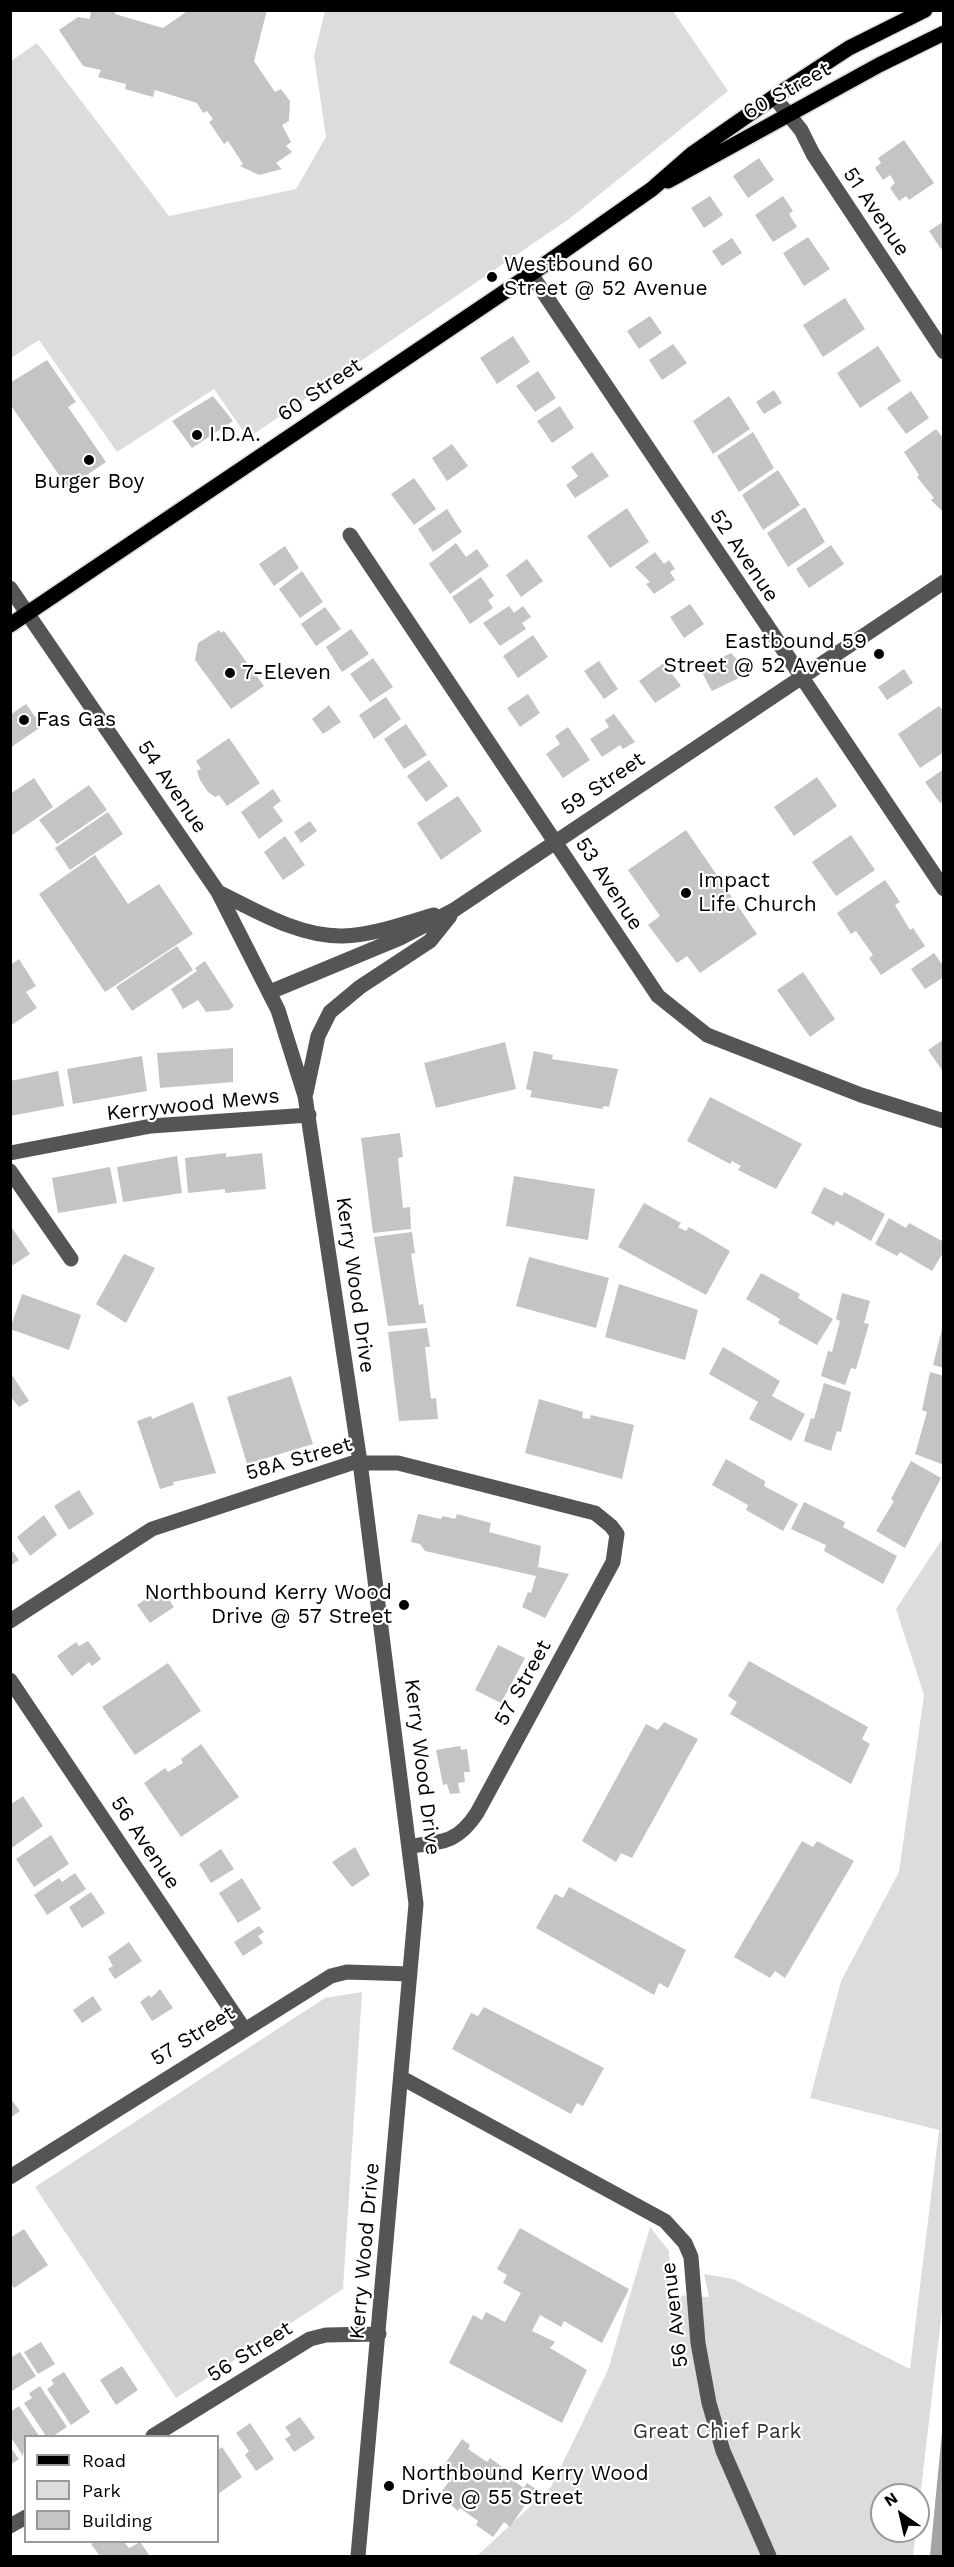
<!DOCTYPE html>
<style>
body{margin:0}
#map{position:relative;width:954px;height:2567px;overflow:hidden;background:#fff;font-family:"Work Sans",sans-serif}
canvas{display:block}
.frame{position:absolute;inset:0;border:12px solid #000;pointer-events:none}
.legend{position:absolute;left:24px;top:2435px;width:195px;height:108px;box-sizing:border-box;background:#fff;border:2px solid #999;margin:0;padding:8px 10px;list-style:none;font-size:18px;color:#000}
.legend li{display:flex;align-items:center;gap:12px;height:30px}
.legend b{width:30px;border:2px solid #999}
.north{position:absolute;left:870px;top:2483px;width:60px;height:60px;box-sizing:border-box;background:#fff;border:2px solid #999;border-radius:50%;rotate:326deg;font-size:16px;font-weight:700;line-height:24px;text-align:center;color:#000}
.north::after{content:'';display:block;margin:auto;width:21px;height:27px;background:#000;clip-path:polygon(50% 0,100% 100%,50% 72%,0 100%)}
</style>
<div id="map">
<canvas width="954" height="2567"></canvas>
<div class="frame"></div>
<ul class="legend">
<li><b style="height:8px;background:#000"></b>Road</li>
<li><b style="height:16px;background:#dcdcdc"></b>Park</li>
<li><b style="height:16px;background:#c4c4c4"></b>Building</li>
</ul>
<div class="north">N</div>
</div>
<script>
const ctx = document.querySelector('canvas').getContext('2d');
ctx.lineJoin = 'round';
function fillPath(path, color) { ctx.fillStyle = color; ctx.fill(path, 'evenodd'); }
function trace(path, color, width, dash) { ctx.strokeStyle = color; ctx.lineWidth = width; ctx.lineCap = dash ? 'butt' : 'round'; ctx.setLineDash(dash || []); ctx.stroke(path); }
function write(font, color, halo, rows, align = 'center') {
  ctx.font = font + ' "Work Sans",sans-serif'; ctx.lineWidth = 4.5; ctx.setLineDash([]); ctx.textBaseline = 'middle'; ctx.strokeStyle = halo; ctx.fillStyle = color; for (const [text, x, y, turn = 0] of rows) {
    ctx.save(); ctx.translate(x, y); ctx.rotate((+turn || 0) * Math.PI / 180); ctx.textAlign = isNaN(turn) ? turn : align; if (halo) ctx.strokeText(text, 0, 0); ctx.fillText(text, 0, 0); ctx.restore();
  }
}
const green = new Path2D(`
 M325,11H673L728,91L569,219L248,438L214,389L117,452L39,340L11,358V61L37,43L169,216L296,189L326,137L314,56Z
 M943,1538V2302L918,2515V2495H882V2531H916L913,2556H477L551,2487L608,2370L650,2227L669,2251L671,2295L709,2297L704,2274L733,2279L910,2369L939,2130L810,2098L841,1981L899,1872L924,1695L896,1609Z
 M362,1992L343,2289L176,2398L35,2187L325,1998Z`);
const water = new Path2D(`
 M943,2422V2556H930Z`);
const building = new Path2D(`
 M91,10H116L115,14L163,28L189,10H267L254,61L275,92L281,89L290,101L289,121L282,125L291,142L286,146L292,152L276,163L282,169L259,175L240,166L243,164L228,141L224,144L209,122L213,119L207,111L203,113L197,103L155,90L153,97L125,89L126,84L98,77L101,70L83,66L59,30L78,17L90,19Z
 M904,140L934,183L909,200L906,196L899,201L890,188L895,183L890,175L883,180L875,168L881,163L878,158Z
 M759,158L774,180L748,198L733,176Z
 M710,196L723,215L704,228L691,208Z
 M783,196L793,211L789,214L797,227L773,242L755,215Z
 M944,221V247L941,249L929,231Z
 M808,237L830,269L804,286L783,253Z
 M732,238L742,253L722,266L712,251Z
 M845,298L865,329L823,357L803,325Z
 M650,316L662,333L639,349L627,331Z
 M513,336L530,362L497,384L480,358Z
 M673,344L687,363L662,380L649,360Z
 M878,346L901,381L860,408L837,373Z
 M47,360L76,402L68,407L106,462L68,488L10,404V383Z
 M538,371L556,398L535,412L516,386Z
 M774,390L782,403L764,414L756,402Z
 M911,391L929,418L906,434L887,408Z
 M213,396L233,421L192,448L172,421Z
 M729,396L750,429L713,454L693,421Z
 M560,406L574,428L552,443L537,421Z
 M936,429L944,439V513L931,500L934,498L917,477L919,475L904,452Z
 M753,432L774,468L739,492L717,456Z
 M452,444L468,466L447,481L432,458Z
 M592,452L609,476L575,498L566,485L578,476L571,467Z
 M778,470L800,505L763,530L742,495Z
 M414,478L436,509L414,525L391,494Z
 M805,507L825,542L788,567L767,533Z
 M627,508L649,542L610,568L587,536Z
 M447,509L462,532L433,552L418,529Z
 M456,543L466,557L477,549L489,566L450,594L429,564Z
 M831,545L844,564L809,588L796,569Z
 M285,546L299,568L274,586L259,564Z
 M655,552L664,564L669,560L675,569L670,572L675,580L654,594L646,584L650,582L635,567Z
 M527,559L543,581L521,597L506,575Z
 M302,571L323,602L300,618L279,589Z
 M481,577L494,596L488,600L493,608L470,624L452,597Z
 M690,604L704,624L684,638L670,617Z
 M509,606L514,613L523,606L531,617L522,623L526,629L500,646L483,623Z
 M325,607L341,629L316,646L301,624Z
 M351,629L369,654L342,672L326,647Z
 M219,630L221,633L224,631L264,686L231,709L195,660L198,643Z
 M533,635L548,657L518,678L503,656Z
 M731,653L743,666L739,668L743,676L712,691L700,669Z
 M373,658L393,687L370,702L350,674Z
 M599,661L618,689L604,699L584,671Z
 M664,663L681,686L655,703L639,681Z
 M904,669L913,683L887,700L878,687Z
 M528,694L540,713L520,727L507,708Z
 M386,697L401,719L374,739L359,715Z
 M26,704L42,726L10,748V715Z
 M329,705L341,722L323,734L312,719Z
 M939,706L944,712V752L920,768L898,734Z
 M614,714L635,742L623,749L620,745L602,757L590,739L609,727L605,720Z
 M406,724L427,755L404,769L384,739Z
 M568,727L590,760L563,778L546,754L560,744L555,736Z
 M229,738L260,783L227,806L219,795L215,797L208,792L200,780L197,771L201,769L196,761Z
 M429,760L448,786L426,802L407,776Z
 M944,769V800L940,803L925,782Z
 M817,777L837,806L794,836L774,807Z
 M34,778L53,807L12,835L10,794Z
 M89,785L107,810L57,844L39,820Z
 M273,789L281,801L273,807L283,821L259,839L241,812Z
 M458,796L482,831L441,860L417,823Z
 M108,812L123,834L70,870L55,848Z
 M310,821L317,831L301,843L294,832Z
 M686,830L757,934L700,973L687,956L677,963L648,925L660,916L628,870Z
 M851,835L875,870L836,896L812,862Z
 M285,836L305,865L283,880L264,852Z
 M95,855L128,904L159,884L193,934L105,992L39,894Z
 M885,880L900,902L895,905L910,930L913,928L925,946L881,975L869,958L873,955L856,931L851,934L837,913Z
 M177,946L193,970L132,1011L116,987Z
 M934,953L944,967V977L925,989L911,969Z
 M19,959L36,986L26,992L37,1008L10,1026V965Z
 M205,961L234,1006L229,1010L206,1012L198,1000L183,1009L171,989L197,971L195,968Z
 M803,972L835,1019L810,1037L777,990Z
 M944,1039V1073L928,1050Z
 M505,1042L516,1089L436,1108L424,1063Z
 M233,1048V1082L160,1088L157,1053Z
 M534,1051L553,1055L552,1059L618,1069L609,1107L604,1106L602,1109L530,1097L532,1091L526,1089Z
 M142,1056L147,1091L73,1104L67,1069Z
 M58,1071L64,1106L10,1116V1081Z
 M710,1097L802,1144L776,1189L738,1170L741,1166L732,1161L730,1164L687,1141Z
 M400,1133L403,1157L398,1158L403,1208L410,1207L411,1229L373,1233L361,1138Z
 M226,1153V1157L262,1153L266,1189L225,1193V1189L188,1193L185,1158Z
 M177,1156L182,1193L123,1202L117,1167Z
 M110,1167L117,1203L58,1213L52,1178Z
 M514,1176L595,1189L588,1240L506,1226Z
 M824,1187L842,1196L844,1192L885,1214L871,1241L836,1221L834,1226L811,1213Z
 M644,1203L681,1223L678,1227L686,1231L689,1227L730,1251L706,1295L618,1247Z
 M889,1218L906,1228L909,1223L944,1242V1251L932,1271L900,1252L897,1256L875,1244Z
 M10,1225L30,1254L10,1267Z
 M412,1232L415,1253L411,1254L419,1305L423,1304L426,1323L388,1326L374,1237Z
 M124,1254L155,1268L126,1323L96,1304Z
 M529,1257L609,1278L596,1328L516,1306Z
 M761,1273L800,1294L798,1298L833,1319L817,1345L778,1323L780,1319L746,1299Z
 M619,1284L698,1310L685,1360L605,1337Z
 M842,1293L870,1301L864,1323L869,1324L856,1369L851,1368L845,1385L821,1376L828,1351L832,1352L840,1321L836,1319Z
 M22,1294L81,1315L69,1350L10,1329Z
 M944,1321V1368L933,1365Z
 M427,1328L430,1347H425L431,1399L436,1398L438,1419L399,1421L388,1332Z
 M723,1347L780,1381L772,1396L805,1414L791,1441L749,1419L758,1402L709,1374Z
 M10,1372L29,1401L19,1407L10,1396Z
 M930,1372L944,1376V1465L915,1454L927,1412L922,1410Z
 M291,1376L313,1444L247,1464L227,1397Z
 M824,1383L851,1392L841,1432L837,1431L831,1451L804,1441L811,1418L814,1419Z
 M539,1399L583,1412L582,1418L590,1419L591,1415L634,1425L622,1479L525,1453Z
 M193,1402L216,1473L173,1482L174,1485L160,1489L137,1421L151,1416L152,1419Z
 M726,1459L765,1481L764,1486L798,1504L783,1531L746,1510L748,1505L712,1485Z
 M911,1461L941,1478L905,1548L876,1531L894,1501L891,1499Z
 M79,1490L94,1514L69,1530L54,1506Z
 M804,1502L845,1522L843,1527L897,1556L883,1584L824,1551L826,1545L791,1529Z
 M418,1514L441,1519L443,1516L455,1519L457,1514L491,1523L489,1532L541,1546L538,1567L569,1574L545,1618L522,1607L528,1592L531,1593L536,1576L425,1551L420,1544L411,1542Z
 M44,1515L57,1535L30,1556L17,1537Z
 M10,1548L19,1560L10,1566Z
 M161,1588L174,1607L150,1623L137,1605Z
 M88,1641L101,1659L92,1666L89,1662L72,1676L57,1656L76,1642L79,1646Z
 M498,1645L525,1658L501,1703L475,1690Z
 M749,1661L868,1727L862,1739L870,1744L851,1784L730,1714L737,1702L728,1696Z
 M168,1663L201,1711L135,1755L102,1707Z
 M664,1722L698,1739L632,1858L621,1853L616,1862L582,1841L646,1724L658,1730Z
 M201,1744L239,1797L181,1837L144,1783L165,1768L168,1772L183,1763L181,1759Z
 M460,1746L461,1750L467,1749L470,1772H464L465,1782L458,1783L460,1793L450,1794L447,1784L443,1785L436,1750Z
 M23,1796L43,1826L10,1849V1805Z
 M51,1835L69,1864L34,1887L16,1859Z
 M802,1841L813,1847L817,1841L854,1861L785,1978L775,1971L770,1978L734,1957Z
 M355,1847L370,1875L352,1887L332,1862Z
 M221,1849L234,1869L211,1883L199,1864Z
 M75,1873L86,1889L47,1915L34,1895L59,1878L62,1882Z
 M242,1878L261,1909L238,1923L219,1893Z
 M569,1887L686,1950L668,1988L659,1983L654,1995L536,1928L555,1894L563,1898Z
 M91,1892L105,1913L82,1928L69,1907Z
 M259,1926L264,1932L258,1936L263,1943L243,1956L234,1942Z
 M129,1942L142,1961L115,1979L108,1969L113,1966L108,1957Z
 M160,1989L173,2008L152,2021L140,2002L149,1995L151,1998Z
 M93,1996L102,2010L82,2023L73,2010Z
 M484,2007L604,2068L583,2106L577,2103L571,2114L452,2049L471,2013L478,2016Z
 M10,2098L20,2111L10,2118Z
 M520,2228L629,2289L602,2343L564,2321L561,2327L540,2315L532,2331L555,2342L550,2348L587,2370L562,2423L449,2363L473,2315L482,2320L486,2312L505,2322L521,2293L503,2283L507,2275L497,2269Z
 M24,2229L48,2265L14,2288L10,2282V2238Z
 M41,2342L55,2364L38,2374L24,2352Z
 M20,2352L36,2376L12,2391L10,2358Z
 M122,2366L138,2390L116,2405L100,2380Z
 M64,2372L90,2412L71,2425L47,2389L54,2384L51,2380Z
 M40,2386L67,2427L53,2436H46L24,2403L32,2398L29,2393Z
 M19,2406L39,2436H26L23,2456L10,2436V2412Z
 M300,2417L315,2438L294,2452L285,2439L291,2435L285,2427Z
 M250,2423L274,2459L256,2471L245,2455L249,2451L236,2433Z
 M462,2439L470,2445L468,2449L487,2462L490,2458L508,2471L505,2475L524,2488L527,2483L536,2489L510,2527L504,2522L493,2537L476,2525L478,2521L460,2508L458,2511L439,2495L454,2475L448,2471L443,2478L438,2474Z
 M10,2447L19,2459L10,2465Z
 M222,2447L242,2477L218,2494V2450Z
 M94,2542H124L129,2548L140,2542L150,2556H100L91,2544Z`);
const minor = new Path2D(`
 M774,97L801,130L813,154L944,352
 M531,274L944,889
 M350,535L658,996L707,1035L861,1095L944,1121
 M10,588L218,892L278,1010L305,1096L360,1462L416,1904L358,2556
 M218,892C257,911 299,937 343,936C374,935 405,923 434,915
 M270,992L400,938L454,910L944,582
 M306,1093L318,1036L330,1012L360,987L430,941L450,916
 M10,1153L151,1126L309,1115
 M10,1171L71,1259
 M10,1621L152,1529L352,1463H398L595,1513L611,1526L617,1534L613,1562L477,1813C458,1842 444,1842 411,1846
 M10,1680L244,2029
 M402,2078L665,2221L685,2243L691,2257L698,2343L709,2403L723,2451L769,2556
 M10,2177L331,1976L347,1972L410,1974
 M153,2436L310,2339L326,2335L379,2334
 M10,2526L26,2517`);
const major = new Path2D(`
 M668,181L879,65L944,33
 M10,625L531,274L652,189L692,154L774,97L849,48L925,10`);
const markers = [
 [492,277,6,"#000"],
 [197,435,6,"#000"],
 [89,460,6,"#000"],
 [879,654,6,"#000"],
 [230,673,6,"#000"],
 [24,720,6,"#000"],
 [686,893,6,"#000"],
 [404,1605,6,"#000"],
 [389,2486,6,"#000"]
];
const streetNames = [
 ["60 Street",787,91,-29],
 ["51 Avenue",876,212,56],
 ["60 Street",320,390,-34],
 ["52 Avenue",744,556,56],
 ["59 Street",603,784,-34],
 ["54 Avenue",172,787,56],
 ["53 Avenue",609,884,57],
 ["Kerrywood Mews",193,1105,-6],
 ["Kerry Wood Drive",355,1285,82],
 ["58A Street",299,1459,-16],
 ["57 Street",523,1683,-61],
 ["Kerry Wood Drive",422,1767,83],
 ["56 Avenue",145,1843,56],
 ["57 Street",193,2036,-32],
 ["Kerry Wood Drive",365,2251,-85],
 ["56 Avenue",675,2315,-97],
 ["56 Street",250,2352,-32]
];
const poiNames = [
 ["Westbound 60",504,265],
 ["Street @ 52 Avenue",504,289],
 ["I.D.A.",209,435],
 ["Burger Boy",89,482,"center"],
 ["Eastbound 59",867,642,"right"],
 ["Street @ 52 Avenue",867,666,"right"],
 ["7-Eleven",242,673],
 ["Fas Gas",36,720],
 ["Impact",698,881],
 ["Life Church",698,905],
 ["Northbound Kerry Wood",392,1593,"right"],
 ["Drive @ 57 Street",392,1617,"right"],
 ["Northbound Kerry Wood",401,2474],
 ["Drive @ 55 Street",401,2498]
];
const parkNames = [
 ["Great Chief Park",717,2432]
];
fillPath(green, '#dcdcdc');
fillPath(water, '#a3a3a3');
fillPath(building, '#c4c4c4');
trace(major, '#dbdbdb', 18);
trace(minor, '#555', 15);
trace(major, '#000', 15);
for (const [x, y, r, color] of markers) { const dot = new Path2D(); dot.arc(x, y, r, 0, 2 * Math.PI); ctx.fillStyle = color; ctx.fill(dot); trace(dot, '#fff', 2); }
write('21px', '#000', '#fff', streetNames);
write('21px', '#000', '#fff', poiNames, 'left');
write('21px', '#333', '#fff', parkNames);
</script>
